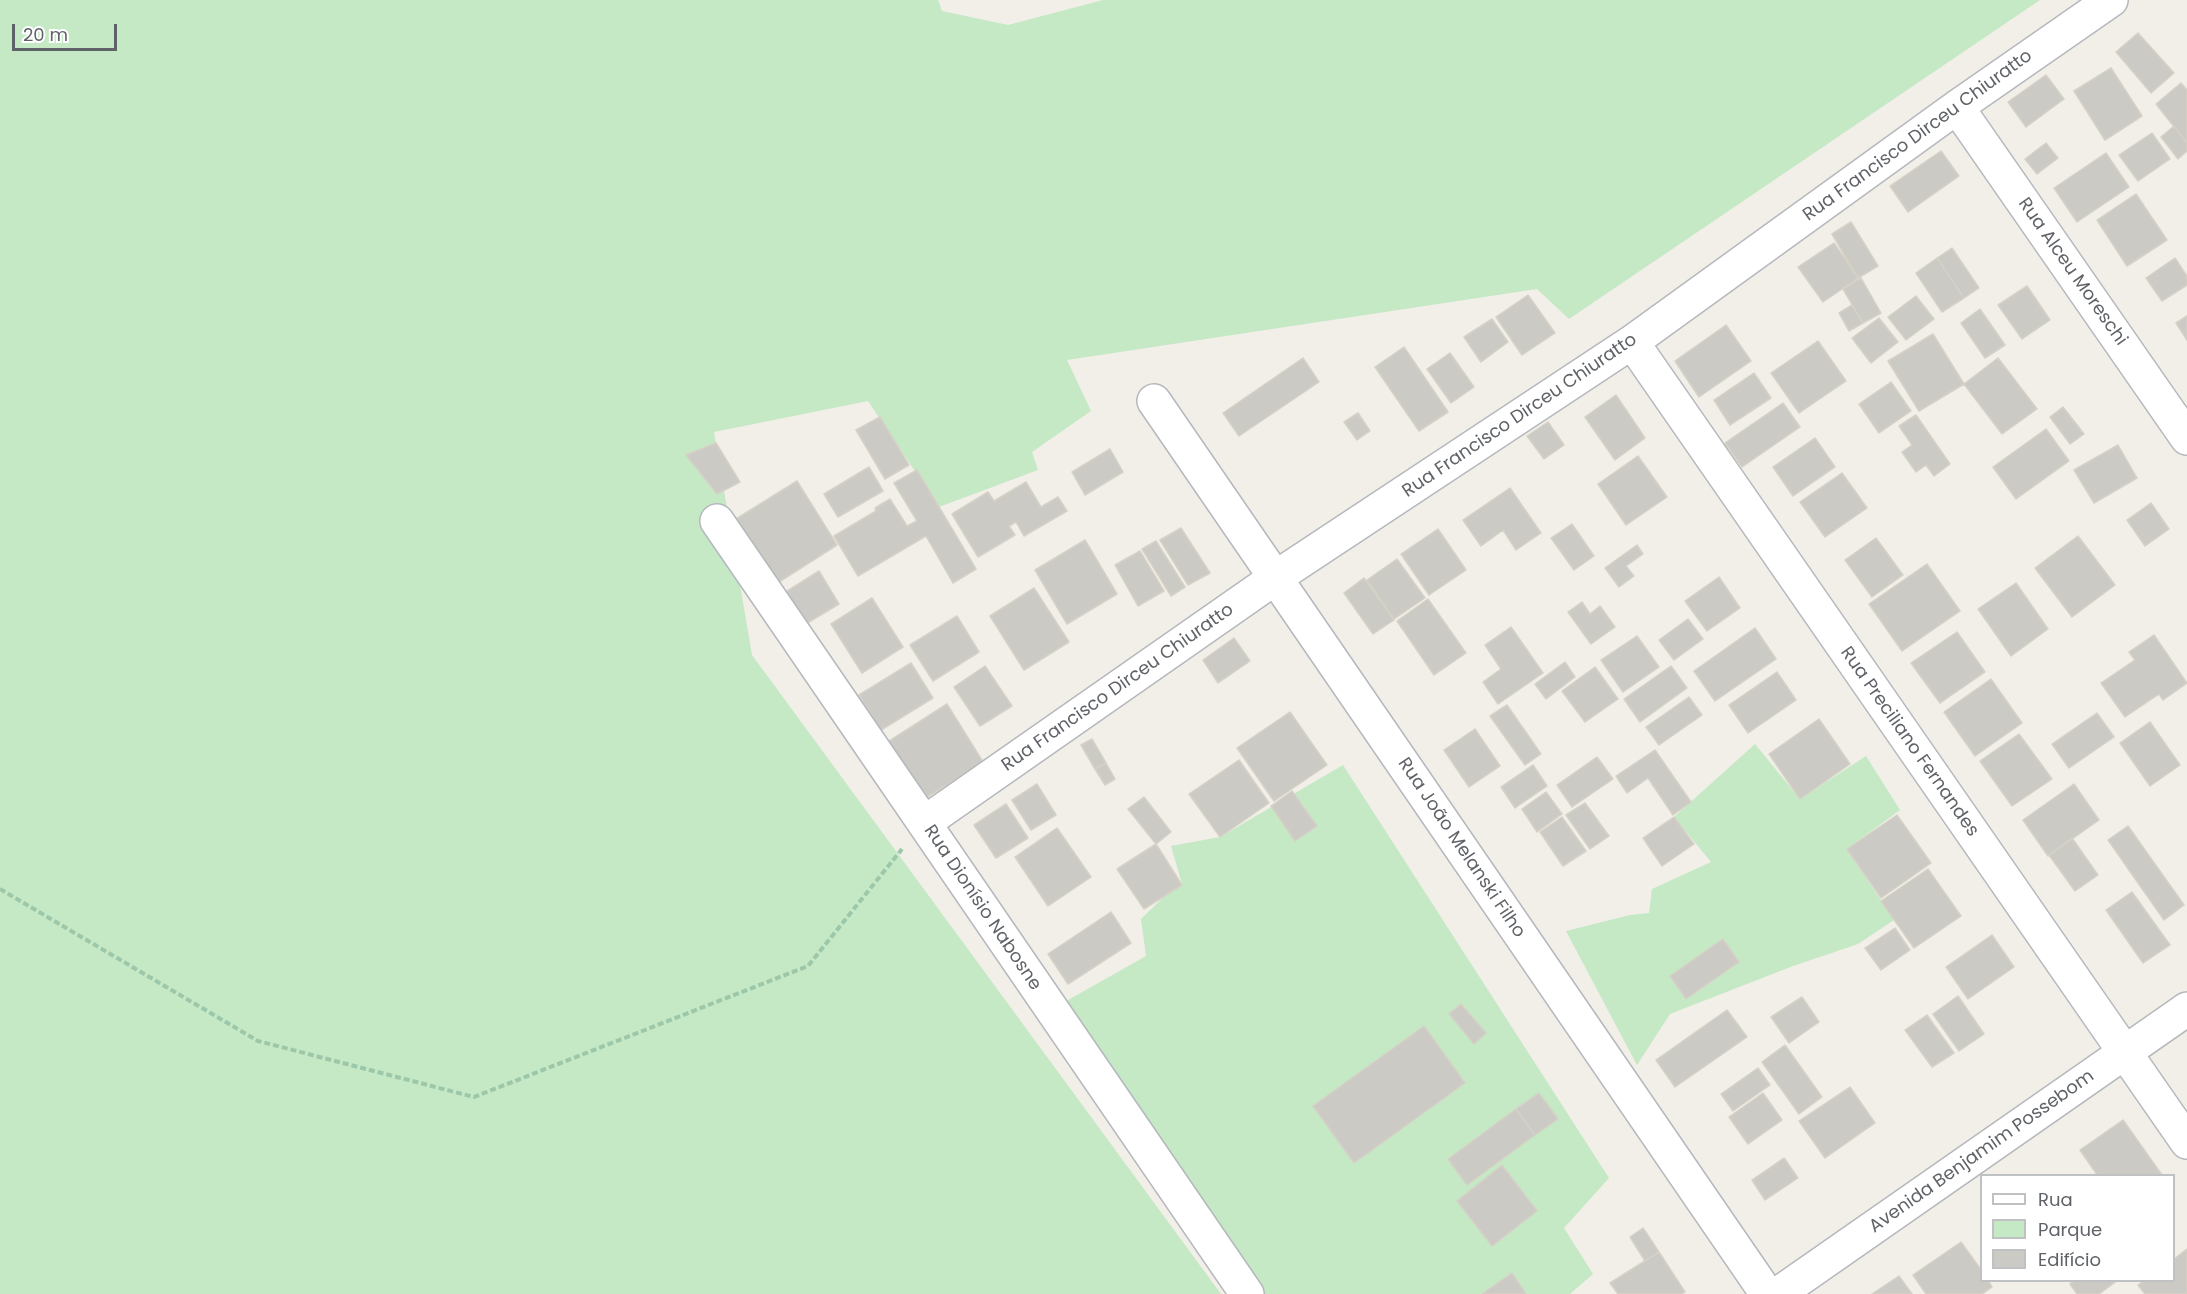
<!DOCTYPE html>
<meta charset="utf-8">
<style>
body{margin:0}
#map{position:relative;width:2187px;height:1294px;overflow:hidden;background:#f1efe8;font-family:Poppins,sans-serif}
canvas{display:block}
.legend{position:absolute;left:1980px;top:1174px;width:195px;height:108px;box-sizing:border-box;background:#fff;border:2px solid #bfc1c3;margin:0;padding:8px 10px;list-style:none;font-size:18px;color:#5f6368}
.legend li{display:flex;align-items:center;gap:12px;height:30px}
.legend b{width:30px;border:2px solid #bfc1c3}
.scale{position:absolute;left:12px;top:24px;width:105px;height:27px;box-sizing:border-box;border:3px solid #5f6368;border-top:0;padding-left:8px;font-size:18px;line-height:21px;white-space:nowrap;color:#5f6368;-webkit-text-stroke:4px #fff;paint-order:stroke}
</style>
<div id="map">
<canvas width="2187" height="1294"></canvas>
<ul class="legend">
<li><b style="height:8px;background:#fff"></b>Rua</li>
<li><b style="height:16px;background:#c5e8c5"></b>Parque</li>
<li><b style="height:16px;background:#cccac5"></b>Edifício</li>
</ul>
<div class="scale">20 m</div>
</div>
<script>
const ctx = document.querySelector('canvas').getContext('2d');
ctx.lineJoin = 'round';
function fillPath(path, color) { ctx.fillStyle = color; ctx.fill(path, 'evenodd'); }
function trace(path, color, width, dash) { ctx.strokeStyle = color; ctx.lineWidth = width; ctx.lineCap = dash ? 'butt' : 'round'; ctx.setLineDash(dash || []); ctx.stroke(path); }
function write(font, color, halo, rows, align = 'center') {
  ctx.font = font + ' Poppins,sans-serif'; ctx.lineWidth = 6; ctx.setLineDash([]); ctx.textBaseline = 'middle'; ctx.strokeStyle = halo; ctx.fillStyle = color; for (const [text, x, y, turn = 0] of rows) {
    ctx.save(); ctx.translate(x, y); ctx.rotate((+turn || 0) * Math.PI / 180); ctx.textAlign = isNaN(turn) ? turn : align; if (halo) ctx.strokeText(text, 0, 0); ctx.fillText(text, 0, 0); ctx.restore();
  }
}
const green = new Path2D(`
 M0,0H938L942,11L1008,25L1103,0H2040L1569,319L1537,289L1067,360L1091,411L1032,452L1038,470L939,507L868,401L714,432L752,655L1221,1294H0Z
 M1755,744L1800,799L1866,756L1900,810L1847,849L1894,920L1858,944L1793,966L1670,1014L1637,1065L1566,931L1630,915L1649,913L1652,889L1711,862L1674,817Z
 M1343,765L1609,1178L1564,1228L1593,1274L1570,1294H1261L1061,1004L1146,956L1141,919L1168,893L1182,884L1171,846L1220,837Z`);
const building = new Path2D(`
 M2138,33L2174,73L2151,93L2116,52Z
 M2111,68L2142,116L2105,140L2074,91Z
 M2046,75L2064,99L2026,127L2008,102Z
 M2181,83L2187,90V143L2156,104Z
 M2174,126L2187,143V151L2178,159L2161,137Z
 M2152,133L2170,159L2138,181L2119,155Z
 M2046,143L2058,158L2037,174L2025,159Z
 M1941,151L1959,176L1908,212L1890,186Z
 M2106,153L2129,187L2077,222L2054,188Z
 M2136,194L2167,240L2127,266L2097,220Z
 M1851,222L1878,266L1858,278L1832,234Z
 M1834,243L1858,278L1823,302L1798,267Z
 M1952,248L1979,288L1964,298L1937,258Z
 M1937,258L1964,298L1942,312L1916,273Z
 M2175,258L2187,276V285L2162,301L2146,278Z
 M1861,278L1881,313L1863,323L1843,289Z
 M2027,286L2050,320L2022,339L1998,305Z
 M1528,295L1555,333L1522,355L1496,317Z
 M1916,296L1934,319L1906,340L1888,317Z
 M1852,305L1863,323L1849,331L1839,313Z
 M1980,309L2005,345L1985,358L1961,323Z
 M2187,316V340L2176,323Z
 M1879,318L1898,342L1871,363L1852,338Z
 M1492,319L1508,342L1481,362L1464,337Z
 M1726,325L1751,361L1699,397L1675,361Z
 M1933,334L1964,384L1919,411L1888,361Z
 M1818,341L1846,381L1799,413L1771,373Z
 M1404,347L1448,412L1419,431L1375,367Z
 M1450,353L1474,387L1451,403L1427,369Z
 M1303,358L1319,382L1239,436L1223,413Z
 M1998,358L2037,409L2002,434L1964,384Z
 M1754,373L1771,398L1730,425L1714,400Z
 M1891,382L1911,411L1879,433L1859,404Z
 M1616,395L1645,438L1615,460L1585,417Z
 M1783,403L1800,427L1742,467L1725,443Z
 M2063,407L2084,434L2070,444L2050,417Z
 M1358,413L1370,431L1357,440L1344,422Z
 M1916,415L1950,464L1934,476L1926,465L1916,472L1902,452L1912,445L1899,426Z
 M880,417L909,465L885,479L856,430Z
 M1548,422L1564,445L1544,459L1527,436Z
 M2046,429L2069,461L2016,499L1993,467Z
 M1815,438L1835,467L1793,496L1773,467Z
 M716,443L740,482L717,494L686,455Z
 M2118,445L2137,478L2094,503L2074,470Z
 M1110,449L1123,472L1085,495L1072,472Z
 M1638,456L1667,497L1626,525L1598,484Z
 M869,467L883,491L838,517L824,494Z
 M917,470L976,569L953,583L926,536L858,576L834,536L876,511L875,508L890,499L907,526L917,521L894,483Z
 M1842,473L1867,508L1825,537L1800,502Z
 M797,481L837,545L768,589L728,524Z
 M1026,482L1041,507L1058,497L1067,511L1024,536L1016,522L1009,526L1015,535L978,557L952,514L988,492L994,501Z
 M1510,488L1541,533L1516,550L1503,530L1481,546L1463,520Z
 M2151,503L2169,529L2145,546L2127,520Z
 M1572,524L1594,556L1574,570L1551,538Z
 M1181,528L1210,573L1188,585L1160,540Z
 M1438,529L1466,570L1429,595L1401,554Z
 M2078,536L2115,585L2072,617L2035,568Z
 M1876,538L1903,575L1872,597L1845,560Z
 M1085,540L1117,594L1067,624L1035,570Z
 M1156,541L1185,587L1171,596L1142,549Z
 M1637,545L1643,554L1626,566L1634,576L1619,587L1605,568Z
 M1140,551L1164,591L1138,606L1115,565Z
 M1397,559L1425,598L1394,619L1367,580Z
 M1927,564L1960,611L1902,651L1869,604Z
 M819,571L839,604L804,625L784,593Z
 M1719,577L1740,608L1707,631L1685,601Z
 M1364,578L1394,620L1373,634L1344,593Z
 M2016,583L2048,629L2011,656L1978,609Z
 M1034,588L1069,642L1024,670L990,616Z
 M872,598L903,647L862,673L831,624Z
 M1428,599L1466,653L1434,675L1397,621Z
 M1582,602L1590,614L1600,606L1615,627L1591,644L1568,612Z
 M957,616L979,652L933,681L910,645Z
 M1688,619L1703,639L1674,660L1659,640Z
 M1511,627L1543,673L1498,704L1483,682L1501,669L1485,645Z
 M1755,628L1776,659L1715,701L1694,671Z
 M1957,632L1985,672L1940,703L1911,663Z
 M2154,635L2187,683L2163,700L2159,694L2125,717L2101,683L2135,660L2129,652Z
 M1637,636L1659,667L1623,692L1601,660Z
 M1234,638L1250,661L1218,683L1203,660Z
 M1565,662L1575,677L1546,699L1535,684Z
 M911,663L933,698L881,730L859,695Z
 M985,666L1012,706L980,726L954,687Z
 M1671,666L1687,688L1640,722L1624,699Z
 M1595,667L1618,699L1585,722L1562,691Z
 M1777,672L1796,700L1748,733L1729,705Z
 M1991,679L2022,723L1975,756L1944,712Z
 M1689,697L1702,715L1659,745L1646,727Z
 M947,704L983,762L919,802L883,745Z
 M1507,705L1541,754L1525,765L1490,716Z
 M1290,712L1327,765L1274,801L1237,748Z
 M2097,713L2114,737L2069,768L2052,744Z
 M1819,719L1850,764L1800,799L1769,754Z
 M2150,722L2180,765L2150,786L2120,743Z
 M1475,729L1500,766L1469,787L1444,750Z
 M2019,734L2052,779L2012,806L1980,761Z
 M1092,739L1106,763L1095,769L1081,745Z
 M1655,750L1691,802L1673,815L1648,778L1627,793L1616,776Z
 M1597,757L1613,779L1572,807L1557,785Z
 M1239,760L1269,803L1220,837L1189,794Z
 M1106,763L1115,779L1105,785L1095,769Z
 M1533,765L1547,786L1515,808L1501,787Z
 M1037,784L1056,815L1031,830L1012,800Z
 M2074,784L2099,820L2048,856L2023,820Z
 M1292,791L1317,826L1295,841L1271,806Z
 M1546,792L1562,814L1537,832L1522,809Z
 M1144,797L1171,832L1156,844L1128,809Z
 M1585,803L1609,836L1590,849L1566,815Z
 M1006,804L1028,838L996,858L974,825Z
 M1897,815L1931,863L1881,898L1847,849Z
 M1562,817L1586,851L1563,866L1540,832Z
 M1674,817L1694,844L1662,866L1643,838Z
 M2128,826L2184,905L2164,920L2108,840Z
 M1057,828L1091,877L1048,906L1015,857Z
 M2072,838L2098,875L2075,891L2049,855Z
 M1156,844L1182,885L1144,909L1117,869Z
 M1928,869L1961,916L1914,948L1881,901Z
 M2132,892L2170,945L2143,963L2106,910Z
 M1111,912L1131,943L1068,984L1048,954Z
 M1895,928L1910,950L1881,970L1865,948Z
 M1992,935L2014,967L1968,999L1946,967Z
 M1723,939L1739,962L1686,999L1670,976Z
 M1958,996L1984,1034L1959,1051L1933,1014Z
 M1802,997L1819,1022L1789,1043L1771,1017Z
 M1461,1004L1486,1033L1474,1044L1449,1014Z
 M1727,1010L1747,1037L1675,1087L1656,1060Z
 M1927,1015L1954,1053L1932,1067L1905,1030Z
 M1424,1026L1465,1083L1354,1163L1313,1106Z
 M1785,1045L1822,1097L1799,1114L1762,1062Z
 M1758,1068L1770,1085L1733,1111L1721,1094Z
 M1850,1087L1875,1123L1825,1158L1799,1121Z
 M1539,1093L1558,1119L1535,1135L1516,1109Z
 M1763,1093L1782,1120L1748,1144L1729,1117Z
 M1516,1109L1535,1135L1467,1185L1448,1159Z
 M2123,1120L2162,1175L2161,1176H2098L2080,1150Z
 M1784,1158L1798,1178L1765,1200L1752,1180Z
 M1502,1165L1537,1211L1492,1246L1457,1201Z
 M1643,1228L1659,1252L1645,1261L1630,1237Z
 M1961,1242L1982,1271V1280H1988L1992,1287L1982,1294H1926L1913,1275Z
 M2187,1249V1294H2145L2138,1285L2145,1280H2174V1259Z
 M1659,1252L1685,1292L1681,1294H1618L1610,1283Z
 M1512,1273L1526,1294H1482Z
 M1899,1276L1912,1294H1872Z
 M2074,1280H2118L2099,1294H2077L2070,1284Z`);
const path = new Path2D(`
 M0,889L258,1041L474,1097L808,966L902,849`);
const minor = new Path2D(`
 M1957,107L2187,438
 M1632,342L2187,1142
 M1154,401L1767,1294
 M717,521L1247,1294
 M924,823L1275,578L1632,342L1957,107L2111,0
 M1778,1294L2187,1009`);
const streetNames = [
 ["Rua Francisco Dirceu Chiuratto",1918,136,-36],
 ["Rua Alceu Moreschi",2072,272,55],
 ["Rua Francisco Dirceu Chiuratto",1520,416,-34],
 ["Rua Francisco Dirceu Chiuratto",1118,688,-35],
 ["Rua Preciliano Fernandes",1909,742,55],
 ["Rua João Melanski Filho",1461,848,56],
 ["Rua Dionísio Nabosne",982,908,56],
 ["Avenida Benjamim Possebom",1982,1152,-35]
];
fillPath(green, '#c5e8c5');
fillPath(building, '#cccac5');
trace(building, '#d6d1c6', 1.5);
trace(minor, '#b5b8bc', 36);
trace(path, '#9cc7a9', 4, [6, 3]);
trace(minor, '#fff', 33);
write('18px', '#5f6368', '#fff', streetNames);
</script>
